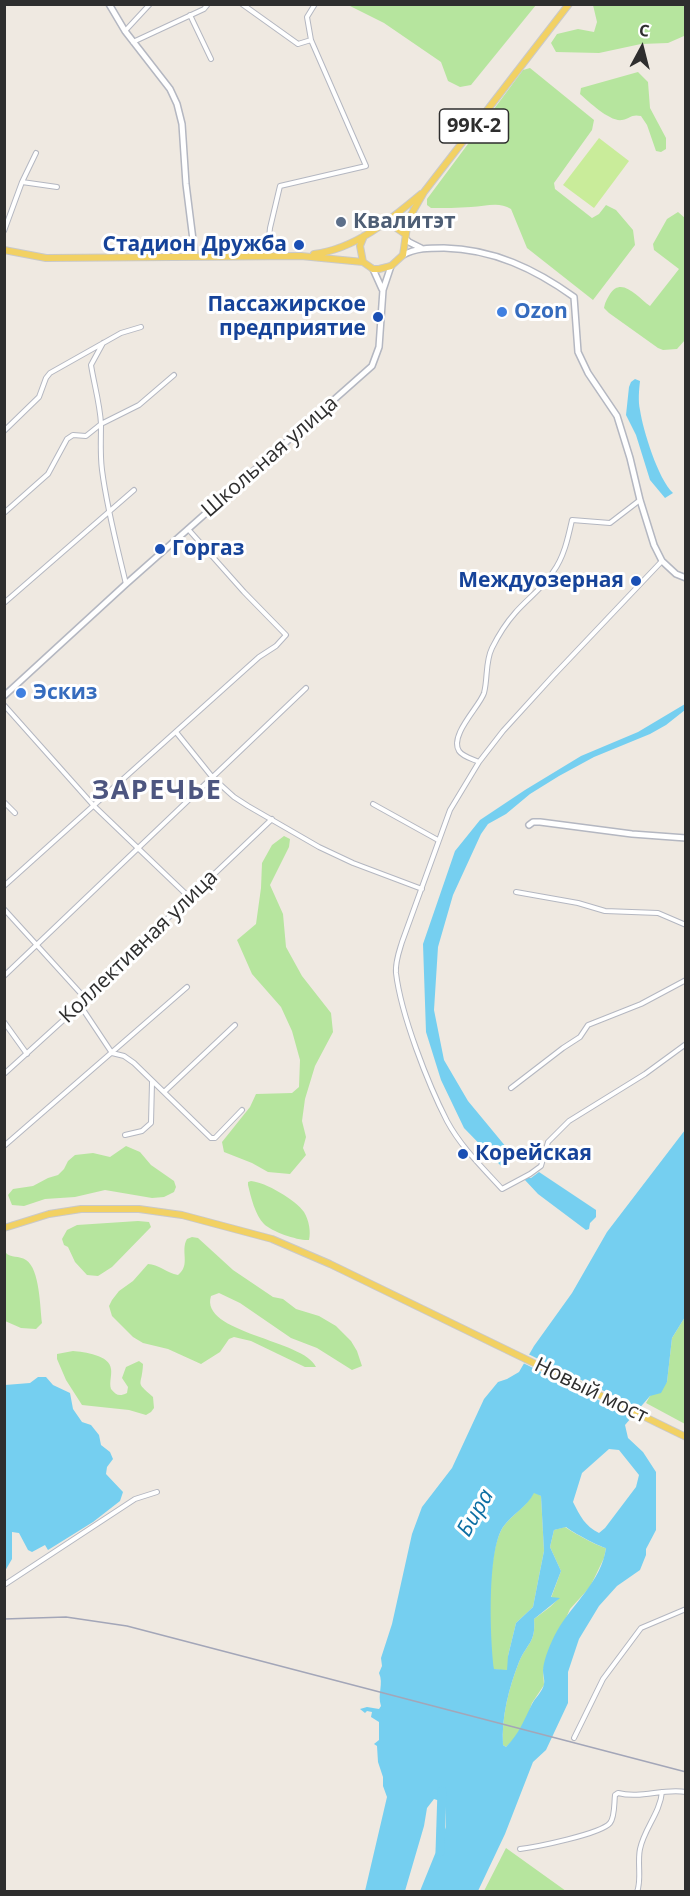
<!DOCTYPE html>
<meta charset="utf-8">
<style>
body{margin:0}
#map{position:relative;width:690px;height:1896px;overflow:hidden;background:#efe9e1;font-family:"Open Sans",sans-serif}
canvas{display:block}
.frame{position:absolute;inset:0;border:6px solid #2e2e2e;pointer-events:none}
.north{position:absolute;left:612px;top:18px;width:60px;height:60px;-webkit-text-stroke:4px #fff;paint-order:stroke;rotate:7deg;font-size:16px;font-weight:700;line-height:24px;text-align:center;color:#2e2e2e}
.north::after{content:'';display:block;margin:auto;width:21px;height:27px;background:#2e2e2e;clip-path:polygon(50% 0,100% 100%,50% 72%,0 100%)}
</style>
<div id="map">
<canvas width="690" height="1896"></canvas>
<div class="frame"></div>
<div class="north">С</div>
</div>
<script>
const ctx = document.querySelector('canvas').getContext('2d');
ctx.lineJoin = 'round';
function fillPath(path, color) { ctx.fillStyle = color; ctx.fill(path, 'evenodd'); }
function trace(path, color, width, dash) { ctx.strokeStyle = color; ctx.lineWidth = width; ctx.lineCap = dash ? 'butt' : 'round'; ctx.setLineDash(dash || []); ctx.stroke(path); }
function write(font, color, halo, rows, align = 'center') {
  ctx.font = font + ' "Open Sans",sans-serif'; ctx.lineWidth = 6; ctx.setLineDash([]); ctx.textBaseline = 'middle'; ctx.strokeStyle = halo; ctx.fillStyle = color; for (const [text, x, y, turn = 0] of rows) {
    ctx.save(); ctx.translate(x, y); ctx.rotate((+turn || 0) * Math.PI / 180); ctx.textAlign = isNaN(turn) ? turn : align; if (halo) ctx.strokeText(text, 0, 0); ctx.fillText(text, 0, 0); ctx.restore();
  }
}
const green = new Path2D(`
 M348,5H536L471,85L460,87L448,81L441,62L384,23Z
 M593,5H685L684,36L668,43L641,44L599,53L556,52L551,43L557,34L578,29L594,32L597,22Z
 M530,68L594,120L592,130L554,183L555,189L592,218L599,214L606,205L616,210L633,230L635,245L593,300L527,248L511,209C498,201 485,207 471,207C458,208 444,208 431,208L427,205V199L523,70Z
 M638,72L648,82L650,108L666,138V149L661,152L656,151L647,125L641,116C631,114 631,118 622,120C610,122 589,102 580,94L581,88Z
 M678,212L685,218V340L677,349L663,350L658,348L609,313L604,308C605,302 607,299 610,294C622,276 638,298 650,306L679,269L654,250L653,244L667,219Z
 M284,836L290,839L289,847L270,885L283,914L286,947L302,976L331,1013L333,1032L315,1066L305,1099L302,1121L306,1137L303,1148L306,1155L290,1174L268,1172L252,1163L224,1152L222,1142L250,1107L256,1094L292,1093L299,1087L300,1060L292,1031L281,1007L252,974L237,940L256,924L261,888L262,863L272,845Z
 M126,1146L140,1152L151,1165L174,1181L176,1187L174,1192L164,1197L152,1198L105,1190L75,1197L45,1199L24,1206L12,1205L8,1195L13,1189L33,1186L48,1178L58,1175L64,1169L68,1161L75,1155L93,1153L110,1157Z
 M251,1181C265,1182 296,1200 304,1212C309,1220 311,1232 309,1240C299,1241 272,1232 264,1224C255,1215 251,1197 248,1185V1182Z
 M138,1221L149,1222L151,1227L112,1267L98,1276L87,1275L75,1262L68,1247L64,1245L62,1239L67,1230L77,1225Z
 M192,1237L198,1238L233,1270L273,1297L283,1299L296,1309L319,1316L336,1326L351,1341L357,1351L362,1366L352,1370L317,1348L291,1338L240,1303L219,1293L211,1296C199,1333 305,1340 316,1367H305L251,1341L234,1337L229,1339L220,1352L201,1364L168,1349L143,1343L133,1337L112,1316L109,1306L112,1300L119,1291L133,1281L148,1264C158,1264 167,1273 178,1275C191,1265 180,1251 187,1239Z
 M5,1252C11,1259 19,1255 26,1260C40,1269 40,1308 42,1323L36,1329L21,1328L5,1321Z
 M685,1317V1424L646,1403L650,1396L667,1382L672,1338Z
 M73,1351C84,1352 110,1355 111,1369C112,1376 109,1382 111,1389C116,1395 119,1397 127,1393L128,1387L122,1378L126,1367L139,1361L143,1364C142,1388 134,1380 153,1397L154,1408L151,1412L146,1415L129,1410L82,1405L66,1380L57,1359V1354Z
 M534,1492L541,1496L544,1551L539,1576L533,1607L516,1623L508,1656V1671L493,1669C489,1636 486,1554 503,1527C512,1514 527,1507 534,1492Z
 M565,1527C572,1532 599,1547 606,1548L604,1558L590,1587L570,1609L543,1670L544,1685L532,1703L527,1718L515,1738L506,1747L503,1745C501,1718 509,1687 519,1662C527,1643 536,1643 534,1619L550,1607L559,1598H551L561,1571L550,1547L554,1530Z
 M506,1848L566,1891H484Z`);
const pitch = new Path2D(`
 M599,138L629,161L594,208L563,185Z`);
const water = new Path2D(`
 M635,379L640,381C639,390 638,401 640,410C643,430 658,479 673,493L665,498L650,480L636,435L626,415L629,387L631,382Z
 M685,704V710L666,725L650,734L594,757L559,776L530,794L506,814L488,824L481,834L453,895L438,947L434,1010L444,1060L468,1101L516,1159L502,1167L464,1128L441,1080L426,1032L423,944L455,851L480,820L525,790L581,756L638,732Z
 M685,1130V1317L672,1338L667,1382L661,1393L650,1396L625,1425L628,1438L643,1452L656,1472V1530L646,1549V1555L640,1570L617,1586L599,1606L579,1639L568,1672V1703L546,1750L533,1762L505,1834L478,1891H420L446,1827V1803L434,1799L427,1808L424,1826L405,1891H365L387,1797L383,1786V1777L378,1762L377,1746L374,1744L379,1740V1722L371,1717L372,1712L367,1711L365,1713L360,1709L367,1707L379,1709L381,1706C377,1694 384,1684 379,1673L382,1666L381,1658L392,1624L412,1534L422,1507L452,1468L484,1399L498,1382L507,1379L519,1372L534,1346L572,1293L607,1232ZM609,1449L619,1450L639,1475L636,1487L605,1528L599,1533C585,1526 580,1516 573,1502L582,1473ZM534,1493L541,1496L544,1551L539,1576L533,1607L516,1623L508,1656L507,1670L494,1669C490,1638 487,1551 503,1527C512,1514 527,1507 534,1493ZM566,1527C572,1532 600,1547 606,1548C601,1582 573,1603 557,1631C551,1642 544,1658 543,1670C543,1675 545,1680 544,1684C543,1691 535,1698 532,1704C524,1720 519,1734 506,1747L503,1745C501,1718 509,1687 519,1662C527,1643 536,1643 534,1619L560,1598L551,1597L561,1571L550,1547L554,1530Z
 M539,1172L596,1210V1217L590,1223L589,1229L586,1230L538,1194L524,1179L526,1177L531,1178Z
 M38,1377H46L53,1385L70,1393L73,1409L82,1422L91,1425L99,1435L101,1445L110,1452L113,1459L107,1467L106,1474L123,1492L120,1501L93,1522L48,1550L45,1545L32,1552L28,1550L19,1533L12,1532V1559L5,1571V1385L30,1383Z`);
const pier = new Path2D(`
 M526,1353L643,1410L635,1418L521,1362Z`);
const river = new Path2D(`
 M440,1852L442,1791`);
const street = new Path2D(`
 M242,4L298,44L311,40
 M190,15L211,59
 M125,31L150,4
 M133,42L204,9L208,4
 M22,182L36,153
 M4,231L22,182L57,187
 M267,256L270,228L280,186L366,166L311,40L307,17L315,4
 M103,343L91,365C94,384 100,404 101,424C101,440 100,455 102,470C107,509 117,546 126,584
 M4,431L39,397L46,378L50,373L121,333L141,327
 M4,513L48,474L67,439L73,435L86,436L101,424L139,405L174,375
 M662,561L553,676L503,731L479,762L450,810L402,942C399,952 395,962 396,973C401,1015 428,1084 447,1121C461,1147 482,1167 502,1189L530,1174L541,1166L548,1142L569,1121L645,1074L686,1044
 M4,603L134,490
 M4,705L94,806L189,897
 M176,732L213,778L234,797L248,806L319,847L353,863L422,889
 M479,762C473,759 463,757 459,751C449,735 480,706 484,693C488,678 485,662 492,648C498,636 507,622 515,613C527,599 543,588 553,572C564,557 568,538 572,520L610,523L640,500
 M4,802L15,813
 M373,804L438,840
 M4,886L259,657L276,646L286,635L244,592L188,529
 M516,892L578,903L605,911L658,913L686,925
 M4,909L84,997
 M4,976L306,688
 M80,1005L112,1053L124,1056L134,1063L211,1138H215L242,1110
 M4,1022L27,1054
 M4,1074L80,1005L84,998L272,819
 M511,1088L563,1048L580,1037L588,1025L641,1004L686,980
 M164,1092L235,1025
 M125,1135L142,1131L151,1123L152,1082
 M4,1146L187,987
 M4,1585L135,1499L157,1492
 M574,1738L603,1679L641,1628L686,1609
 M520,1849C536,1847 601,1834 610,1823C615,1817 614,1803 615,1795L618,1793C641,1799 663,1788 686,1792
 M637,1892C642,1880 637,1863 640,1849C644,1829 660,1813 662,1792`);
const secondary = new Path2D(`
 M109,4L125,31L170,89L177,104L182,124L186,184L195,256
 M406,239L409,242L421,248
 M403,255C416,248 429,248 444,248C493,249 535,269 574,297L578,352L588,373L617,416L630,458L640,500L654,545L662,561L676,574L686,578
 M373,269L382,289
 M4,696L126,584L372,366L379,347L383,290L391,266
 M529,825L533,822H540L632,834L686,838`);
const primary = new Path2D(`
 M381,226L395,227L405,234
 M4,250L46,258L301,256L363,262L373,269H379L391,266L403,255L408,220L424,192L569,4
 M314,254C355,249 390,220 421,194
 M363,262L360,246L364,236
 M4,1228L49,1214L81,1209H139L182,1215L272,1239L330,1264L686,1437`);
const rail = new Path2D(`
 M4,1619L66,1617L127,1626L686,1772`);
const markers = [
 [341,222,6,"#5c6f8a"],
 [299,245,6,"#1a4fb4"],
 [502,312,6,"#3f7fe0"],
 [378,317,6,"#1a4fb4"],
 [160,549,6,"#1a4fb4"],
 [636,581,6,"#1a4fb4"],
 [21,693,6,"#3f7fe0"],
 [463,1154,6,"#1a4fb4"]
];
const shields = [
 [474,126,69]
];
const shieldNames = [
 ["99К-2",474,126]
];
const serviceNames = [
 ["Квалитэт",353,222]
];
const transitNames = [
 ["Стадион Дружба",287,245],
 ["Пассажирское",366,305],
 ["предприятие",366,329],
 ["Горгаз",172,549,"left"],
 ["Междуозерная",624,581],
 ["Корейская",475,1154,"left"]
];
const shopNames = [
 ["Ozon",514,312],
 ["Эскиз",33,693]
];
const streetNames = [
 ["Школьная улица",270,457,-41],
 ["Коллективная улица",139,947,-44],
 ["Новый мост",591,1391,26]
];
const waterNames = [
 ["Бира",476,1513,-60]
];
const districtNames = [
 ["ЗАРЕЧЬЕ",157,791]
];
fillPath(green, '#b6e59e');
fillPath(pitch, '#c9ec9a');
fillPath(water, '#75cff0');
fillPath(pier, '#efe9e1');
trace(river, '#75cff0', 9);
trace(street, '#b4b7c1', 6);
trace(secondary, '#b4b7c1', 8);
trace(primary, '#c9c9c9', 8);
trace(street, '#fff', 4);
trace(secondary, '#fff', 5);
trace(primary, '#f2d163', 6);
trace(rail, '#a3a6b8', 1.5);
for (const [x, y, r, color] of markers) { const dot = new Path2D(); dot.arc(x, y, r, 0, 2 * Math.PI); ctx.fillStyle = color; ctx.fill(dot); trace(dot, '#fff', 2); }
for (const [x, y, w] of shields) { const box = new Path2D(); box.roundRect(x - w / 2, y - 17, w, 34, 4.5); ctx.fillStyle = '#fff'; ctx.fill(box); trace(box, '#2e2e2e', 1.5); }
write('bold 20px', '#2e2e2e', null, shieldNames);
write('bold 21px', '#4e5e75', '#fff', serviceNames, 'left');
write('bold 21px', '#164399', '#fff', transitNames, 'right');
write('bold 21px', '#366cbe', '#fff', shopNames, 'left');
write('21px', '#2e2e2e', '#fff', streetNames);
write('italic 22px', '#0d6fa3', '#fff', waterNames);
ctx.letterSpacing = '1.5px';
write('bold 27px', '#4d5680', '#fff', districtNames);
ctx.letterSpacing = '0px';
</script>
